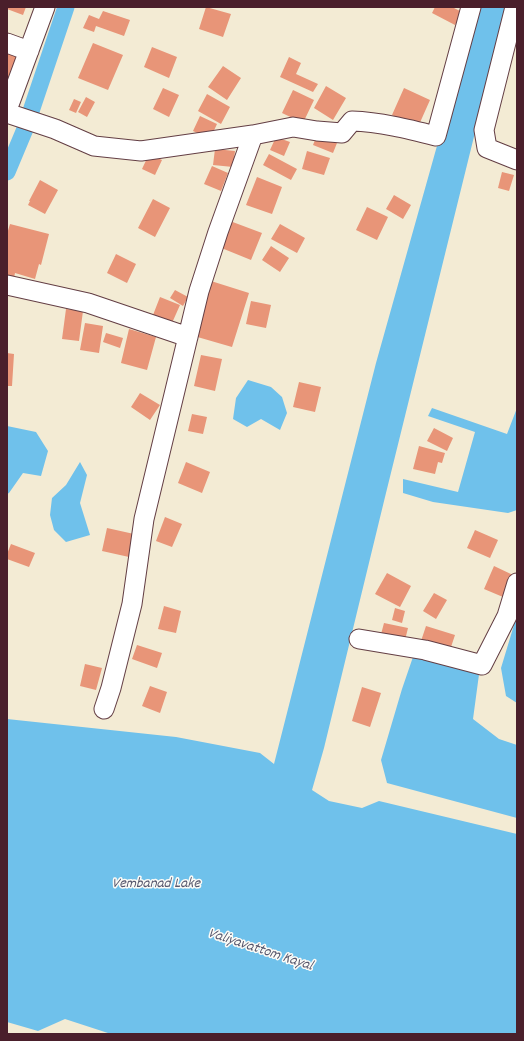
<!DOCTYPE html>
<style>
body{margin:0}
#map{position:relative;width:524px;height:1041px;overflow:hidden;background:#f3ebd4;font-family:Dekko,sans-serif}
canvas{display:block}
.frame{position:absolute;inset:0;border:8px solid #4a1f2b;pointer-events:none}
</style>
<div id="map">
<canvas width="524" height="1041"></canvas>
<div class="frame"></div>
</div>
<script>
const ctx = document.querySelector('canvas').getContext('2d');
ctx.lineJoin = 'round';
function fillPath(path, color) { ctx.fillStyle = color; ctx.fill(path, 'evenodd'); }
function trace(path, color, width, dash) { ctx.strokeStyle = color; ctx.lineWidth = width; ctx.lineCap = dash ? 'butt' : 'round'; ctx.setLineDash(dash || []); ctx.stroke(path); }
function write(font, color, halo, rows, align = 'center') {
  ctx.font = font + ' Dekko,sans-serif'; ctx.lineWidth = 3; ctx.setLineDash([]); ctx.textBaseline = 'middle'; ctx.strokeStyle = halo; ctx.fillStyle = color; for (const [text, x, y, turn = 0] of rows) {
    ctx.save(); ctx.translate(x, y); ctx.rotate((+turn || 0) * Math.PI / 180); ctx.textAlign = isNaN(turn) ? turn : align; if (halo) ctx.strokeText(text, 0, 0); ctx.fillText(text, 0, 0); ctx.restore();
  }
}
const water = new Path2D(`
 M476,7H506L385,497L324,748L312,790L329,801L362,808L379,801L517,834V1034H111L65,1019L38,1031L7,1022V719L176,737L260,753L274,764L376,363Z
 M248,380L271,387L282,397L287,413L280,430L261,419L247,427L233,419L236,398Z
 M432,408L507,434L517,408V510L508,513L433,502L403,493V479L458,492L475,432L428,416Z
 M7,426L36,432L48,451L41,476L23,473L9,493L7,494Z
 M80,462L87,475L80,503L90,535L66,542L54,530L50,515L52,498L66,485Z
 M517,615V703L506,696L501,668Z
 M414,654L480,667L473,719L499,739L517,745V818L387,783L381,760L402,689Z`);
const canal = new Path2D(`
 M7,172L25,129L66,7`);
const building = new Path2D(`
 M7,7H26L23,15L7,9Z
 M206,7L231,14L223,37L199,29Z
 M435,7H452L462,12L455,25L432,13Z
 M103,11L130,20L124,36L96,26L94,32L83,28L89,15L99,19Z
 M93,43L123,55L108,90L78,78Z
 M152,47L177,57L169,78L144,67Z
 M7,50L23,58L7,87Z
 M289,57L301,63L296,74L318,84L313,92L280,77Z
 M223,66L241,78L227,100L208,87Z
 M326,86L346,98L333,120L314,108Z
 M163,88L179,95L169,117L153,109Z
 M404,88L430,100L418,127L392,115Z
 M293,90L314,100L303,123L282,113Z
 M207,94L230,107L221,124L198,111Z
 M86,97L95,102L87,117L78,112Z
 M74,99L81,102L76,113L69,110Z
 M200,116L217,124L210,139L193,131Z
 M317,135L337,143L333,153L313,145Z
 M276,137L290,142L284,156L270,150Z
 M215,149L235,151L233,167L213,165Z
 M307,151L330,158L324,175L302,169Z
 M149,154L162,160L155,175L142,169Z
 M269,154L297,169L291,180L263,165Z
 M212,166L228,173L221,191L204,184Z
 M502,172L514,175L509,191L498,188Z
 M257,177L282,187L272,214L246,205Z
 M40,180L58,190L45,214L28,205L30,201H29Z
 M394,195L411,205L403,219L386,209Z
 M153,199L170,208L155,237L138,228Z
 M367,207L388,217L377,240L356,230Z
 M230,221L262,233L251,260L219,247Z
 M10,224L49,234L41,265L39,264L35,279L15,273L13,283L7,281V234Z
 M280,224L305,238L297,253L271,239Z
 M271,246L289,258L280,272L262,260Z
 M116,254L136,264L127,283L107,273Z
 M211,281L249,293L232,347L194,336Z
 M175,290L188,297L183,306L170,298Z
 M160,297L180,305L172,323L153,315Z
 M251,301L271,305L266,328L246,324Z
 M66,309L83,311L79,341L62,339Z
 M85,323L103,326L99,353L80,350Z
 M129,329L156,337L147,370L121,363Z
 M106,333L123,338L120,348L103,342Z
 M7,353L14,354L12,386H7Z
 M201,355L222,359L215,391L194,386Z
 M299,382L321,387L315,412L293,407Z
 M140,393L160,405L150,420L131,407Z
 M192,414L207,417L203,434L188,431Z
 M434,428L453,438L447,451L427,441Z
 M419,446L445,453L442,463L438,462L435,474L413,469Z
 M186,462L210,472L202,493L178,483Z
 M165,517L182,524L172,547L156,541Z
 M107,528L134,534L129,557L102,551Z
 M475,530L498,540L490,558L467,548Z
 M11,544L35,553L29,567L7,559V554Z
 M494,566L513,575L503,597L484,589Z
 M387,573L411,586L400,607L375,594Z
 M434,593L447,600L436,619L423,611Z
 M164,606L181,611L176,633L158,629Z
 M395,608L405,611L402,623L392,620Z
 M384,623L408,628L404,644L380,638Z
 M426,626L455,635L449,653L420,644Z
 M137,645L162,653L157,668L132,659Z
 M85,664L102,668L96,690L80,686Z
 M150,686L167,692L160,713L142,706Z
 M362,687L381,693L370,727L352,721Z`);
const minor = new Path2D(`
 M515,7L484,130L487,148L517,160
 M7,43L29,51
 M7,110L45,7
 M7,113L55,129L94,146L141,151L253,135L293,127L317,131L342,133L352,121C380,122 408,129 436,136L471,7
 M7,285L88,303L188,337
 M359,639L425,650L482,665L507,616L517,583
 M104,709L111,688L132,604L144,519L199,291L218,232L253,135`);
const waterNames = [
 ["Vembanad Lake",156,885],
 ["Valiyavattom Kayal",260,951,18]
];
fillPath(water, '#6fc1eb');
trace(canal, '#6fc1eb', 17);
fillPath(building, '#e89578');
trace(minor, '#633e44', 21);
trace(minor, '#fff', 19);
write('italic 15px', '#57586e', '#fdfcf7', waterNames);
</script>
